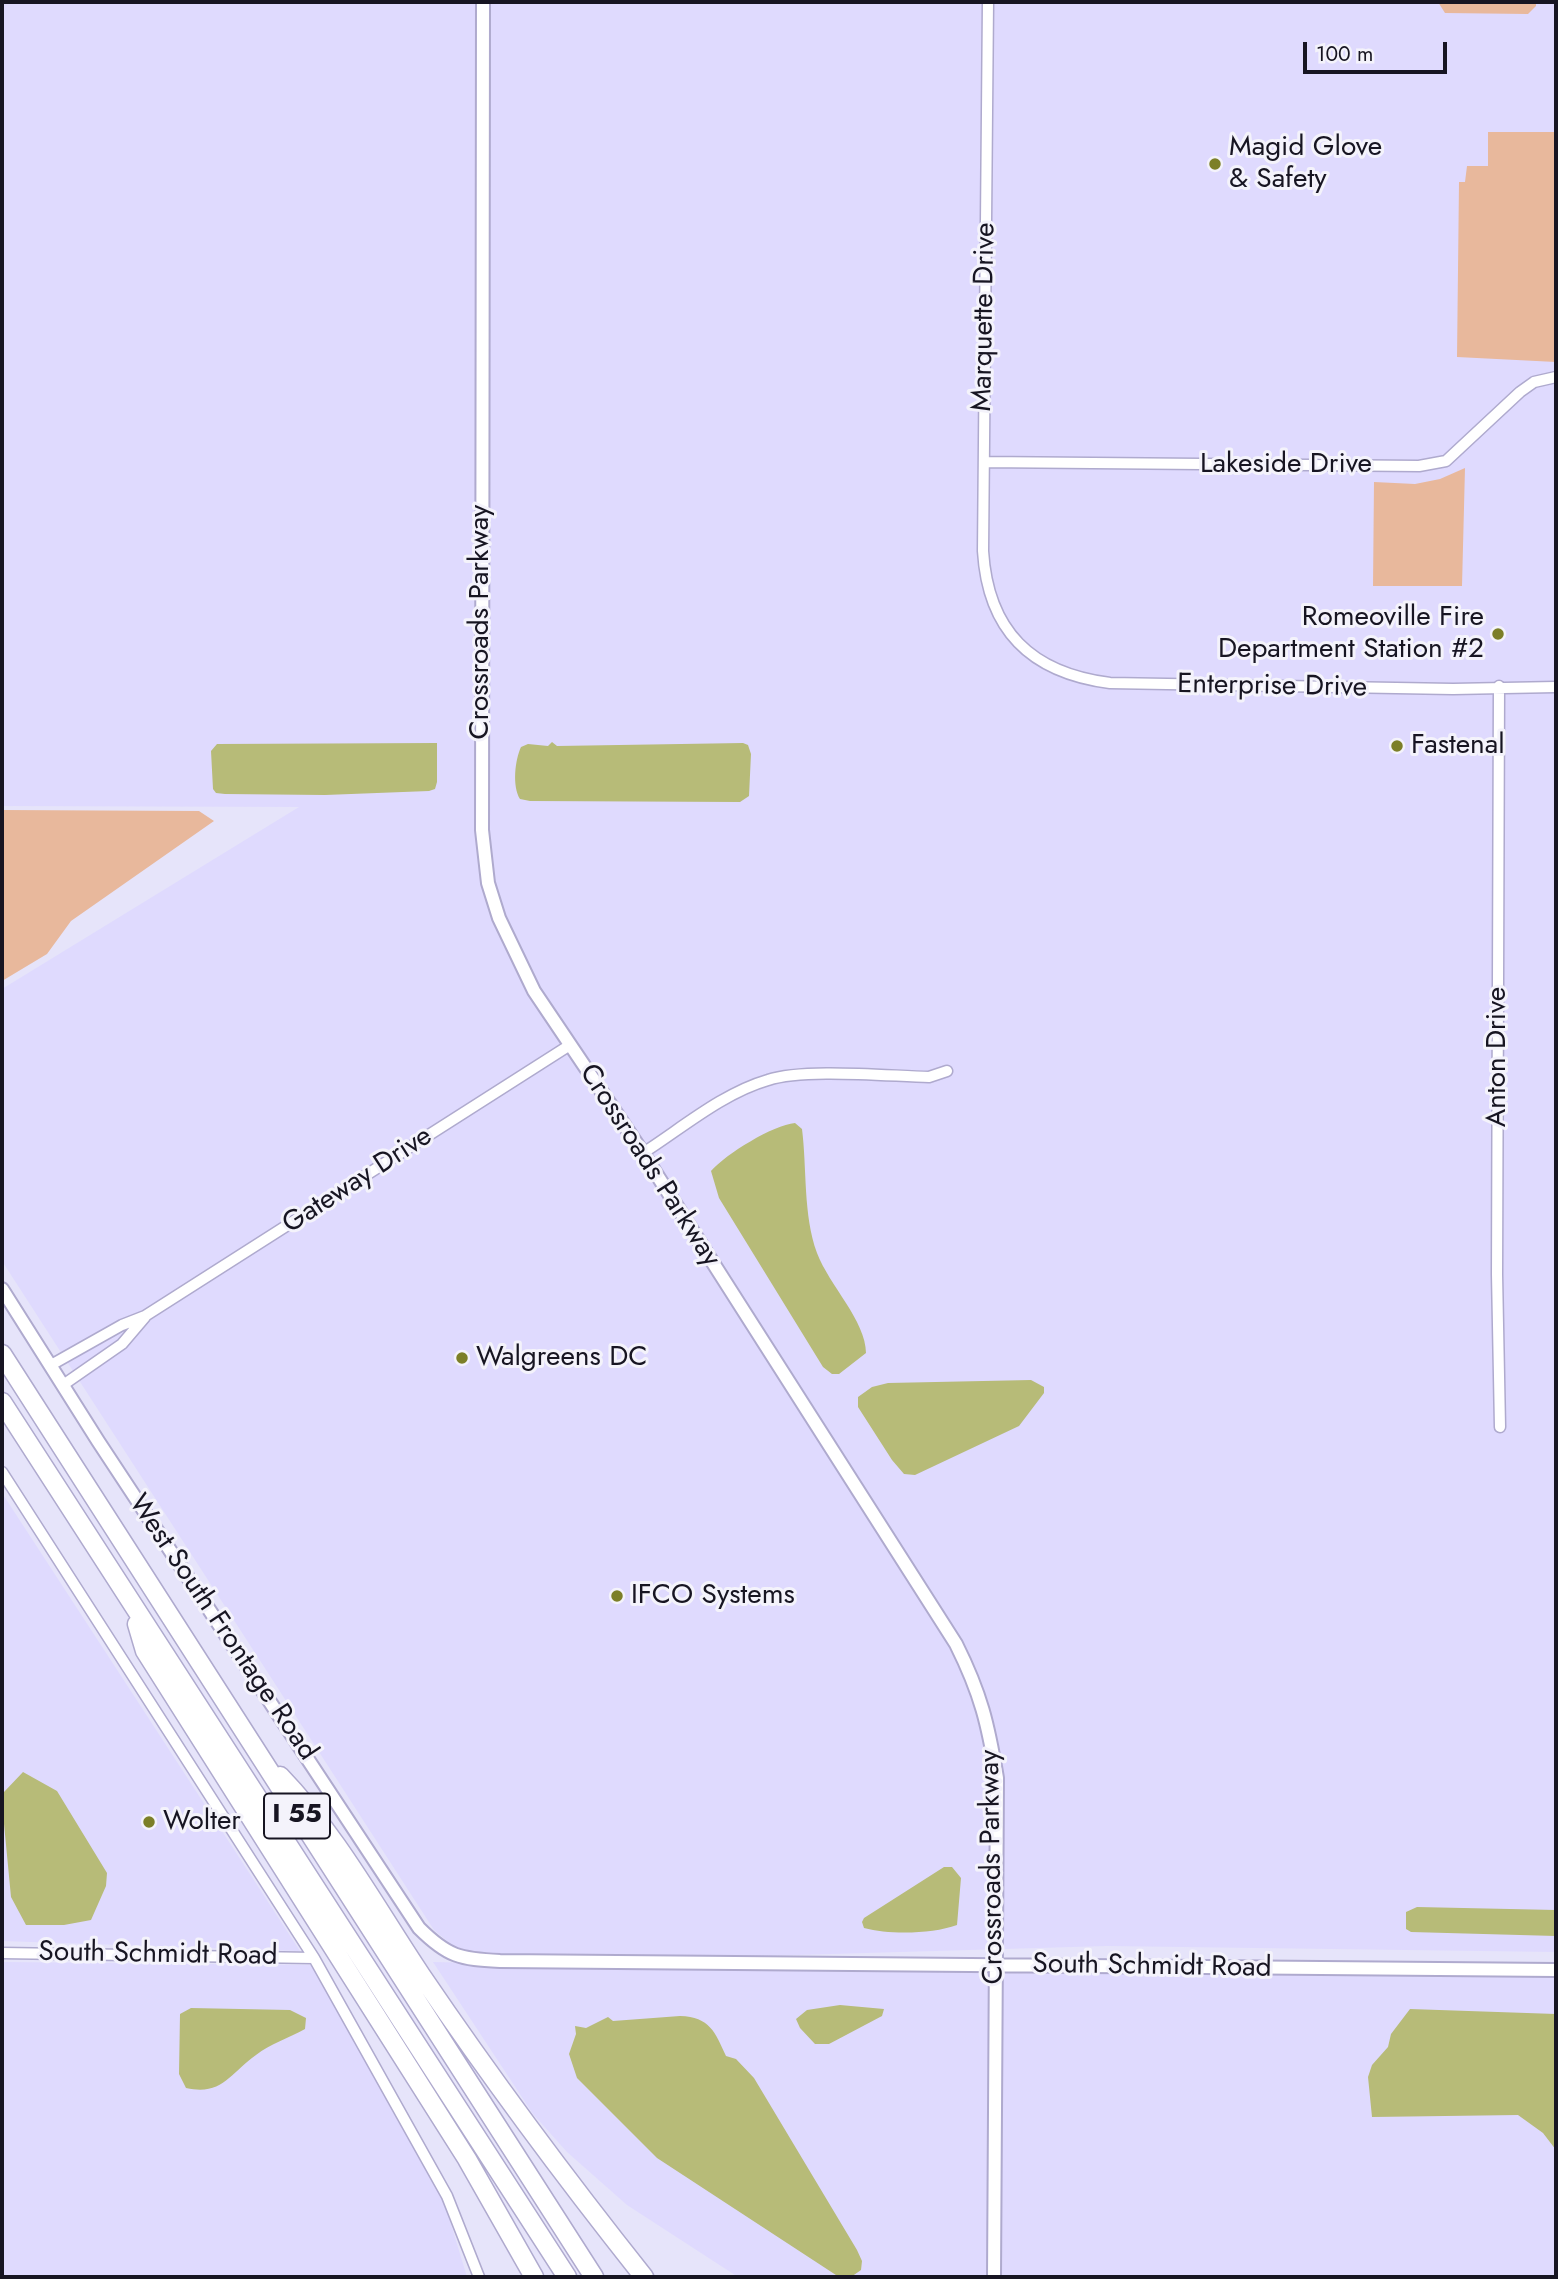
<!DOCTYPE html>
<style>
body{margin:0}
#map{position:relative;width:1558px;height:2279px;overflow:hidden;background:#e6e4fa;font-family:Jost,sans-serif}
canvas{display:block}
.frame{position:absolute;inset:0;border:4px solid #171522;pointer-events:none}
.scale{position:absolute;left:1303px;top:42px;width:144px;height:32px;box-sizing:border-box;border:4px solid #171522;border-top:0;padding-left:9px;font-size:21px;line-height:24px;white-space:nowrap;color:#171522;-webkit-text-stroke:5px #f4f3fb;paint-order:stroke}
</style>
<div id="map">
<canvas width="1558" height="2279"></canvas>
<div class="frame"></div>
<div class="scale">100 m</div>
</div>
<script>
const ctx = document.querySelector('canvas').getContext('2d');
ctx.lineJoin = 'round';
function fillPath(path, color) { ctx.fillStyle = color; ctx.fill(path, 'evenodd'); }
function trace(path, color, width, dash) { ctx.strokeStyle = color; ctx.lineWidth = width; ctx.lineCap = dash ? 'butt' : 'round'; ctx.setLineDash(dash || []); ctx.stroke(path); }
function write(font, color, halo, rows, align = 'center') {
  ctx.font = font + ' Jost,sans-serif'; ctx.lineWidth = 6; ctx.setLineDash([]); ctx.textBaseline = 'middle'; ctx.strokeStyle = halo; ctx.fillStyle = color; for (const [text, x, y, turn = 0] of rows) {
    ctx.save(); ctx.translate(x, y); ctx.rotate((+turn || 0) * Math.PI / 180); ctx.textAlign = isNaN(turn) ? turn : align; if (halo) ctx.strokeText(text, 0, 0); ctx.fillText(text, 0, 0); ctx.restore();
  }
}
const built = new Path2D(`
 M2,2H1556V1952L1107,1946L728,1957L514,1955L459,1951L434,1930L2,1261V989L299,807L2,806Z
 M2,1493L300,1951L2,1941Z
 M2,1962L311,1965L444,2201L467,2277H2Z
 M433,1962L986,1973L1556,1976V2277H738L627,2205L567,2152L533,2114Z`);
const green = new Path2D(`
 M1438,2H1536V6L1528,14L1445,13Z
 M1488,132H1556V362L1457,357L1459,182H1465L1467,166H1488Z
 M1465,468L1462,586H1373L1374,482L1415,484L1440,479Z
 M2,810L199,811L214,821L71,921L47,954L2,981Z`);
const water = new Path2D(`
 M552,742L557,746L743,743L748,745L751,754L749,796L740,802L530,801L520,799C512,786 515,760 521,747L528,744L548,746Z
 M437,743V782L435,789L429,791L325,795L225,794L216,793L213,789L211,751L217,744Z
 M795,1123L802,1129C807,1168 803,1215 817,1253C829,1285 866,1321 866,1353L839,1374H832L823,1367L719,1198L711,1171C726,1154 773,1125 795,1123Z
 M1031,1380L1044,1387V1393L1019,1426L915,1475L904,1474L892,1460L858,1407V1397L872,1387L888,1383Z
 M23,1772L57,1791L107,1873L106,1886L91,1920L64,1925H26L11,1897L2,1803L4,1792Z
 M944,1867H952L961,1878L957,1925C932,1934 890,1935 864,1928L862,1922L864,1918Z
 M1417,1907L1556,1910V1936L1411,1932L1406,1929V1912Z
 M840,2005L884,2009L882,2016L829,2044H815L800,2028L796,2019L807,2010Z
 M191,2008L290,2010L306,2018L305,2029C289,2038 270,2044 256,2055C230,2073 223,2096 186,2088L179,2074L180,2014Z
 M1410,2009L1556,2014V2150L1543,2133L1518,2115L1372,2117L1368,2077L1372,2065L1388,2047L1391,2034Z
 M680,2016C710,2017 715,2032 726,2056L736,2059L754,2078L857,2250L862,2261L861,2270L851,2277H839L657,2158L577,2078L569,2054L576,2034L575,2026L586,2028L608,2017L613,2021Z`);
const minor = new Path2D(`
 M988,2L983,551C988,631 1031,673 1110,683L1453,689L1556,687
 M984,462L1419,466L1446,461L1520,392L1534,382L1556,377
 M1499,686L1497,1274L1500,1427
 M643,1153C682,1128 723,1093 768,1080C804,1068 887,1076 929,1077L947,1071
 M51,1365L122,1325L145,1316L570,1045
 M63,1385L122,1344L145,1317
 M2,1472L314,1958L447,2196L479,2277
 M2,1953L314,1958`);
const tertiary = new Path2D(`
 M483,2L482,830L488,883L499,918L534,991L643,1153L956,1644C981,1694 988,1724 997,1778L994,2277
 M2,1289L98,1441L419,1928C448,1957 460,1959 500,1961L1556,1970`);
const motorway = new Path2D(`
 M2,1354L594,2277
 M2,1402L567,2277
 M137,1624L145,1651L467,2159L534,2277
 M280,1776C337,1835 376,1908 421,1975C491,2078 566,2179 644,2277`);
const markers = [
 [1215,164,7,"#7c7f28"],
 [1498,634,7,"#7c7f28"],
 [1397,746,7,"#7c7f28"],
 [462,1358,7,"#7c7f28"],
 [617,1596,7,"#7c7f28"],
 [149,1822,7,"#7c7f28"]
];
const shields = [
 [297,1816,66]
];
const shieldNames = [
 ["I 55",297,1816]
];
const poiNames = [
 ["Magid Glove",1229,148],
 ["& Safety",1229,180],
 ["Romeoville Fire",1484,618,"right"],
 ["Department Station #2",1484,650,"right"],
 ["Fastenal",1411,746],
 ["Walgreens DC",476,1358],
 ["IFCO Systems",631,1596],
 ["Wolter",163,1822]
];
const streetNames = [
 ["Marquette Drive",985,317,-89],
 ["Lakeside Drive",1286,465],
 ["Crossroads Parkway",481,622,-90],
 ["Enterprise Drive",1272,687,1],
 ["Anton Drive",1498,1057,-90],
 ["Crossroads Parkway",649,1166,57],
 ["Gateway Drive",358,1181,-33],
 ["West South Frontage Road",222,1628,56],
 ["Crossroads Parkway",993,1867,-91],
 ["South Schmidt Road",158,1955,1],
 ["South Schmidt Road",1152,1967,1]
];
fillPath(built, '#dfdafe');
fillPath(green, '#e8b89c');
fillPath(water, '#b7bb78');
trace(minor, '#afaace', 13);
trace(tertiary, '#afaace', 16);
trace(motorway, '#afaace', 21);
trace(minor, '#fff', 10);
trace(tertiary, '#fff', 12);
trace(motorway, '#fff', 18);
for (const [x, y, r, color] of markers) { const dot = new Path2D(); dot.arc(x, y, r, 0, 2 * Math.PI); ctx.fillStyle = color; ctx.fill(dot); trace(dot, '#f4f3fb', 2.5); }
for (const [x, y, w] of shields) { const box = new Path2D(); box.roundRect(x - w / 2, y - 22.5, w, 45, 5); ctx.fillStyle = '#f4f3fb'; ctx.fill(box); trace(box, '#171522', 2); }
write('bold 26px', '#171522', null, shieldNames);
write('28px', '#171522', '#f4f3fb', poiNames, 'left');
write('28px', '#171522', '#f4f3fb', streetNames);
</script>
